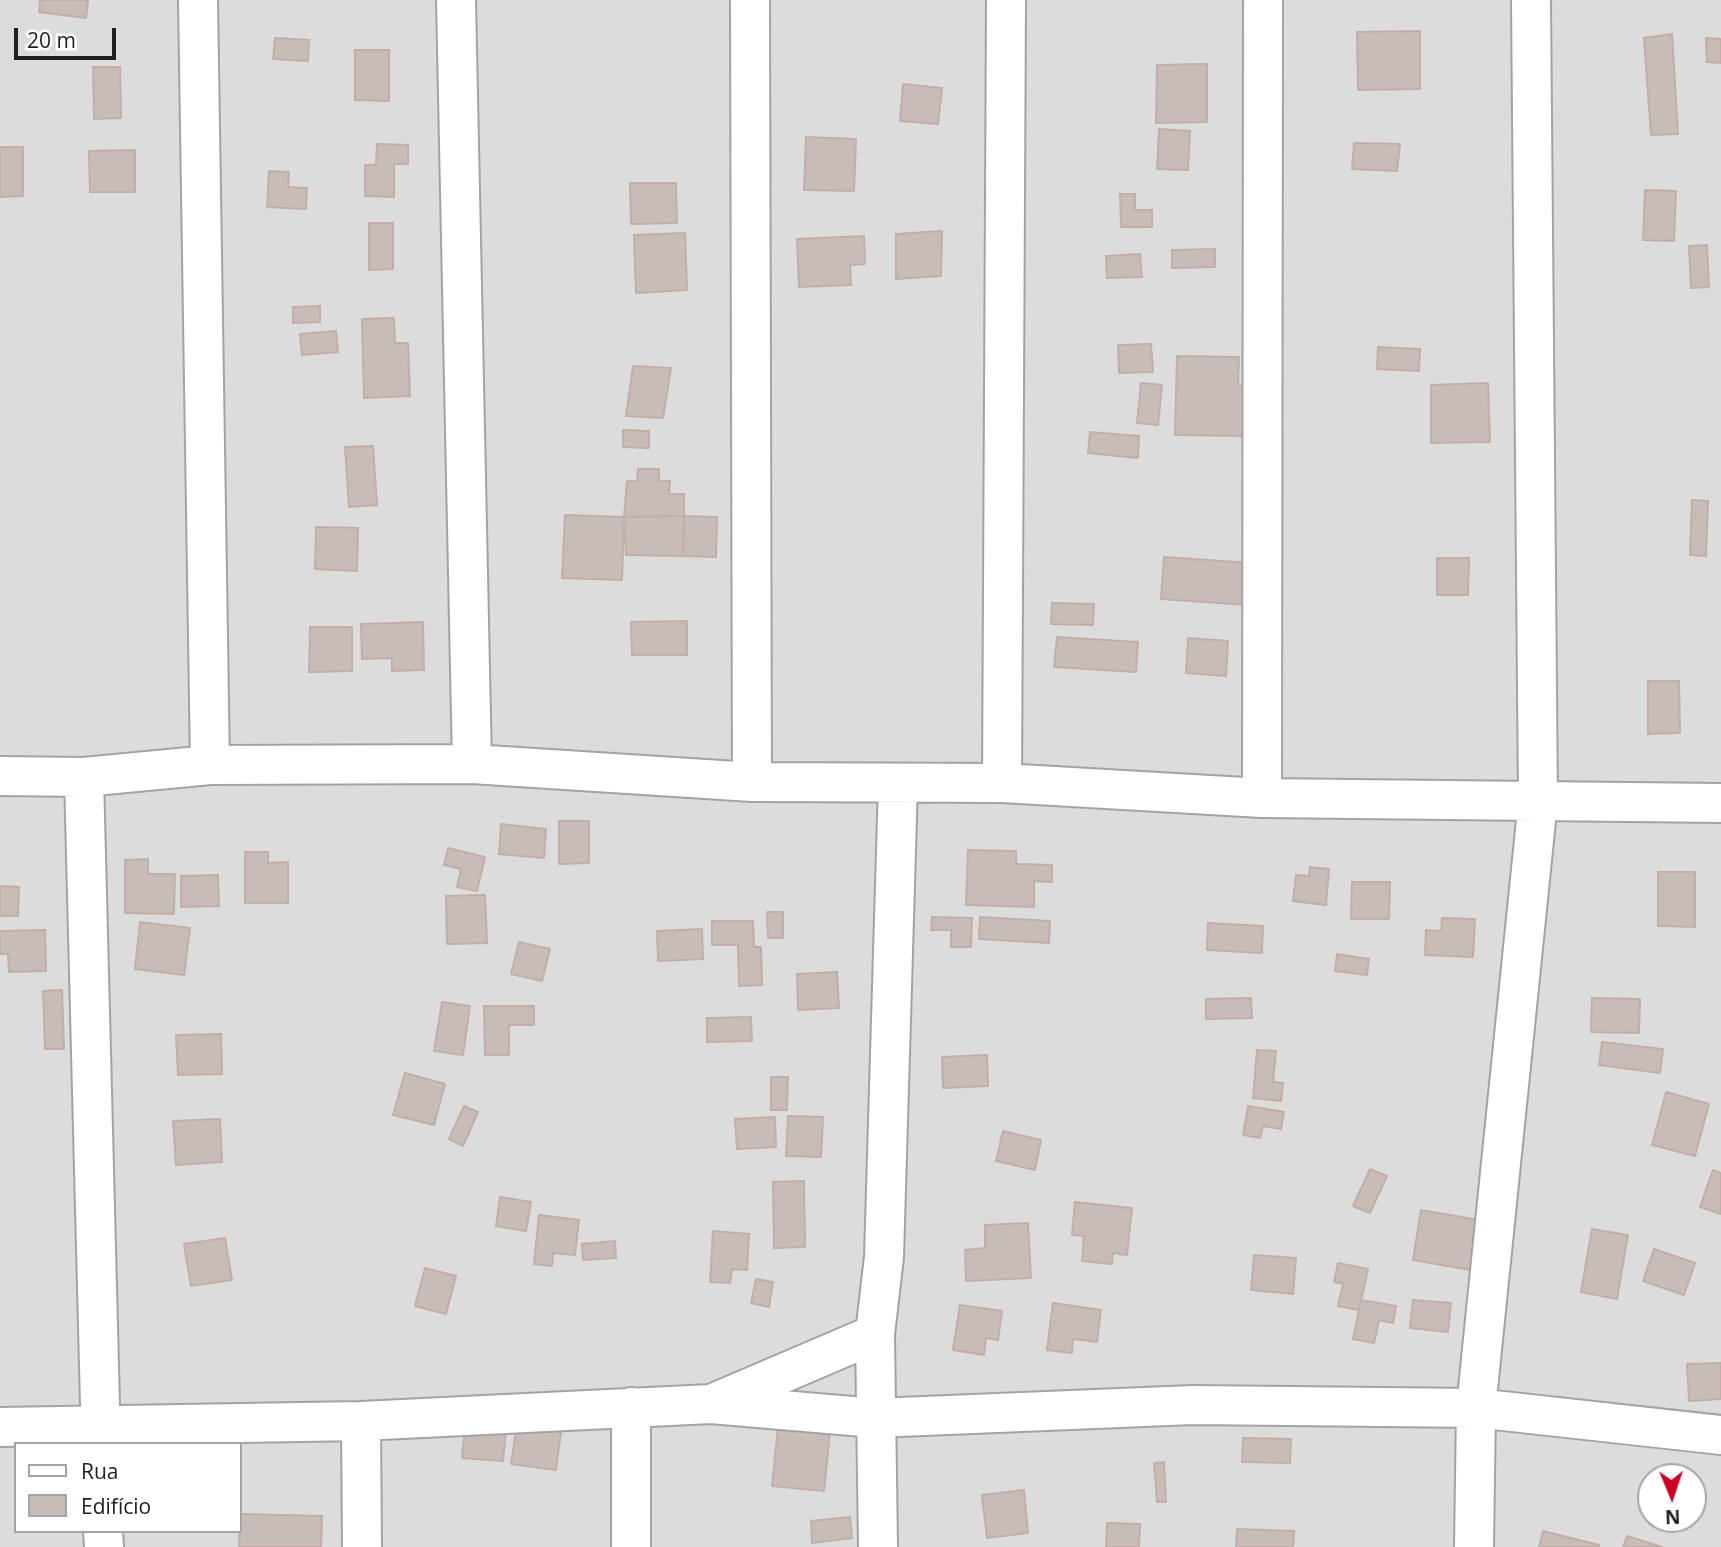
<!DOCTYPE html>
<meta charset="utf-8">
<style>
body{margin:0}
#map{position:relative;width:1721px;height:1547px;overflow:hidden;background:#f0eae5;font-family:"Open Sans",sans-serif}
canvas{display:block}
.legend{position:absolute;left:14px;top:1442px;width:228px;height:91px;box-sizing:border-box;background:#fff;border:2px solid #a5a5a5;margin:0;padding:9px 12px;list-style:none;font-size:21px;color:#1f1f1f}
.legend li{display:flex;align-items:center;gap:14px;height:35px}
.legend b{width:35px;border:2px solid #a5a5a5}
.north{position:absolute;left:1637px;top:1463px;width:70px;height:70px;box-sizing:border-box;background:#fff;border:2px solid #a5a5a5;border-radius:50%;rotate:178deg;font-size:19px;font-weight:700;line-height:28px;text-align:center;color:#1f1f1f}
.north::after{content:'';display:block;margin:auto;width:24px;height:32px;background:#ce0024;clip-path:polygon(50% 0,100% 100%,50% 72%,0 100%)}
.scale{position:absolute;left:14px;top:28px;width:102px;height:32px;box-sizing:border-box;border:4px solid #1f1f1f;border-top:0;padding-left:9px;font-size:21px;line-height:24px;white-space:nowrap;color:#1f1f1f;-webkit-text-stroke:5px #fff;paint-order:stroke}
</style>
<div id="map">
<canvas width="1721" height="1547"></canvas>
<ul class="legend">
<li><b style="height:9px;background:#fff"></b>Rua</li>
<li><b style="height:19px;background:#c8bcb8"></b>Edifício</li>
</ul>
<div class="north">N</div>
<div class="scale">20 m</div>
</div>
<script>
const ctx = document.querySelector('canvas').getContext('2d');
ctx.lineJoin = 'round';
function fillPath(path, color) { ctx.fillStyle = color; ctx.fill(path, 'evenodd'); }
function trace(path, color, width, dash) { ctx.strokeStyle = color; ctx.lineWidth = width; ctx.lineCap = dash ? 'butt' : 'round'; ctx.setLineDash(dash || []); ctx.stroke(path); }
const residential = new Path2D(`
 M0,0H1721V1547H0ZM16,1444H240V1531H16ZM1651,1477H1693V1519H1651Z`);
const building = new Path2D(`
 M40,0H88L86,18L39,12Z
 M1420,31V89L1358,90L1357,32Z
 M1672,34L1678,134L1651,135L1644,38Z
 M275,38L309,40L308,61L273,59Z
 M1706,38L1721,39V63L1707,62Z
 M355,50H389V101L355,100Z
 M1207,64V122L1156,123L1157,65Z
 M93,67H120L121,118L94,119Z
 M903,84L942,88L938,124L900,121Z
 M1159,129L1190,131L1188,170L1157,169Z
 M806,137L856,139L854,191L804,190Z
 M1354,143L1400,144L1397,171L1352,169Z
 M377,144L408,145V164H394V197L365,196V165H376Z
 M0,147H23V196L0,197Z
 M135,150V192H90L89,151Z
 M269,171L289,172L288,187L307,188L306,209L267,207Z
 M630,183H676L677,223L631,224Z
 M1645,190L1676,191L1674,241L1643,240Z
 M1120,194H1135V210H1152V227H1121Z
 M369,223H393V269L369,270Z
 M942,231L941,276L896,279V234Z
 M685,233L687,290L636,293L634,235Z
 M864,236L865,264L850,265L851,285L799,287L797,239Z
 M1707,245L1709,287L1691,288L1689,246Z
 M1215,249V267L1172,268V250Z
 M1140,254L1142,277L1107,278L1106,256Z
 M320,306V322L293,323V307Z
 M394,318L395,343H408L410,396L364,398L362,319Z
 M336,331L338,352L302,355L300,334Z
 M1151,344L1153,372L1119,373L1118,345Z
 M1378,347L1420,349L1419,371L1377,369Z
 M1177,356L1239,357L1238,386H1249L1247,436L1175,435Z
 M633,366L671,368L663,418L626,416Z
 M1141,383L1162,385L1158,425L1137,423Z
 M1488,383L1490,442L1431,443V385Z
 M623,430L649,431V448L623,447Z
 M1090,432L1139,436L1138,458L1088,453Z
 M373,446L377,505L349,507L345,447Z
 M638,469H659V481H670L669,494H684V516L624,517L627,481H637Z
 M1692,500L1708,501L1706,556L1690,555Z
 M565,515L624,517L622,580L562,578Z
 M684,516L717,517L716,557L683,556Z
 M684,516L683,556L626,555L624,517Z
 M316,527L358,528L357,571L315,569Z
 M1164,557L1251,563L1248,605L1161,599Z
 M1437,558H1469L1468,595H1437Z
 M1052,603L1094,604L1093,625L1051,624Z
 M687,621V655H632L631,622Z
 M423,622L424,670L392,671V658L362,659L361,624Z
 M310,627H352V671L309,672Z
 M1057,637L1138,642L1136,672L1054,667Z
 M1188,638L1228,641L1226,676L1186,673Z
 M1648,681H1679L1680,733L1648,734Z
 M559,821H589V863L559,864Z
 M501,824L546,829L544,858L499,854Z
 M448,848L485,857L477,891L457,887L461,869L444,865Z
 M968,850L1016,851V864L1052,865V882L1034,881V907L966,905Z
 M245,852H268V863L288,862V903H245Z
 M148,859V874H175L174,914L125,913V860Z
 M1310,867L1329,869L1326,905L1293,901L1296,875L1309,876Z
 M1658,872H1695V927L1658,926Z
 M218,875L219,906L181,907V876Z
 M1352,882H1390L1389,919H1351Z
 M0,886L19,887L18,916H0Z
 M485,895L487,943L447,944L446,896Z
 M767,912H783V938H768Z
 M932,917L972,918L971,947H951V930H931Z
 M980,917L1050,921L1049,943L979,939Z
 M1442,918L1475,919L1473,957L1425,955L1426,930L1441,931Z
 M712,921H753L754,947H761L762,985L739,986L738,945H712Z
 M140,922L190,928L184,975L135,969Z
 M1208,923L1263,926L1262,953L1207,950Z
 M702,929L703,959L658,961L657,931Z
 M45,930L46,971L9,972L8,954H0V931Z
 M519,942L550,949L542,981L511,974Z
 M1337,954L1369,959L1367,975L1335,971Z
 M837,972L839,1008L798,1010L797,974Z
 M62,990L64,1049H45L43,991Z
 M1251,998L1252,1018L1206,1019V999Z
 M1592,998L1640,999L1639,1033L1591,1032Z
 M442,1002L470,1006L463,1055L434,1051Z
 M484,1006H534V1025H509V1055H485Z
 M751,1017L752,1041L707,1042V1018Z
 M221,1034L222,1074L178,1075L176,1035Z
 M1602,1042L1663,1049L1660,1073L1599,1065Z
 M1257,1050L1276,1051L1273,1082L1283,1083L1281,1101L1253,1098Z
 M987,1055L988,1086L943,1088L942,1057Z
 M405,1073L445,1084L434,1125L393,1115Z
 M771,1077H788L787,1110H771Z
 M1666,1092L1709,1104L1695,1156L1652,1145Z
 M464,1106L478,1112L463,1146L449,1139Z
 M1248,1106L1284,1112L1281,1129L1263,1126L1260,1138L1243,1135Z
 M788,1116L823,1117L821,1157L786,1156Z
 M775,1117L776,1147L737,1149L735,1119Z
 M220,1119L222,1162L176,1165L173,1121Z
 M1003,1131L1041,1140L1035,1170L996,1161Z
 M1370,1169L1387,1176L1370,1213L1353,1206Z
 M1713,1170L1721,1173V1214L1700,1207Z
 M804,1181L805,1247L774,1248L773,1182Z
 M500,1197L531,1202L526,1231L496,1226Z
 M1075,1202L1132,1208L1127,1255L1113,1253L1112,1264L1082,1261L1084,1236L1072,1235Z
 M1421,1210L1491,1222L1482,1272L1413,1260Z
 M539,1215L579,1220L575,1255L553,1253L552,1266L534,1264Z
 M1028,1223L1031,1278L966,1281L965,1250L985,1248V1225Z
 M1592,1229L1628,1235L1617,1299L1581,1292Z
 M713,1231L749,1234L747,1270L732,1269L730,1283L710,1282Z
 M225,1238L232,1280L191,1286L184,1244Z
 M615,1241L616,1258L583,1260L582,1244Z
 M1654,1249L1695,1263L1684,1295L1643,1281Z
 M1254,1255L1296,1258L1293,1294L1251,1290Z
 M1338,1263L1368,1269L1359,1310L1338,1306L1343,1284L1334,1282Z
 M425,1268L456,1276L446,1314L415,1306Z
 M756,1279L773,1282L769,1307L751,1303Z
 M1361,1300L1396,1306L1393,1323L1379,1320L1374,1343L1353,1339Z
 M1413,1300L1451,1303L1448,1332L1410,1328Z
 M1053,1303L1101,1310L1097,1342L1073,1339L1072,1353L1047,1350Z
 M960,1305L1002,1311L998,1340L986,1338L984,1355L953,1350Z
 M1721,1363V1399L1689,1401L1687,1364Z
 M517,1425L561,1431L556,1470L511,1464Z
 M465,1427L506,1429L503,1461L462,1458Z
 M778,1427L830,1432L824,1491L772,1486Z
 M1243,1438L1291,1439L1290,1463L1242,1462Z
 M1164,1462L1166,1502H1157L1154,1463Z
 M1024,1490L1028,1533L987,1538L982,1495Z
 M240,1514L322,1516L321,1547H239Z
 M850,1517L852,1538L812,1543L811,1521Z
 M1107,1523L1140,1524L1139,1547H1106Z
 M1237,1529L1294,1531L1293,1547H1236Z
 M1543,1531L1599,1545V1547H1539Z
 M1627,1536L1662,1547H1623Z`);
const minor = new Path2D(`
 M198,0L210,765
 M456,0L472,764
 M750,0L752,782
 M0,776L84,777L210,765L472,764L752,782L1002,783L1262,798L1721,803
 M84,777L101,1444
 M1002,783L1006,0
 M1262,798L1263,0
 M716,1402L875,1334
 M361,1421L362,1547
 M0,1427L361,1421L711,1404L875,1418L1193,1405L1476,1408L1721,1435
 M103,1531L104,1547
 M631,1547V1407
 M878,1547L875,1334L884,1257L898,783
 M1474,1547L1476,1408L1538,801L1531,0`);
fillPath(residential, '#dddcdc');
fillPath(building, '#c8bcb8');
trace(building, '#c2aea7', 2);
trace(minor, '#a3a3a3', 42);
trace(minor, '#fff', 38);
</script>
